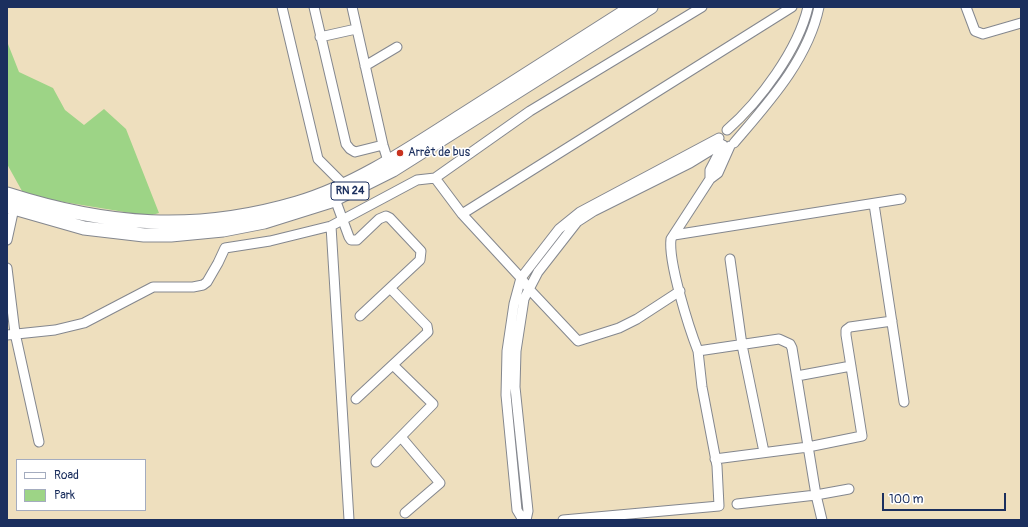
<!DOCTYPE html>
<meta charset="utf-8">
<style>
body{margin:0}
#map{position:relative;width:1028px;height:527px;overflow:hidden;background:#eedfbe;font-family:Pangolin,sans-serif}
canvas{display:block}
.frame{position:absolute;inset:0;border:8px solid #1b2f5e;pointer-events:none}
.legend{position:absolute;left:16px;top:459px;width:130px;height:52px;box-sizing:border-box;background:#fff;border:1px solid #a4acbf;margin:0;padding:5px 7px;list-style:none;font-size:12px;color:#1b2f5e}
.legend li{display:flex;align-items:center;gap:8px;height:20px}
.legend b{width:20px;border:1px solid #a4acbf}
.scale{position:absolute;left:882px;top:493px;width:124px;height:18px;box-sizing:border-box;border:2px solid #1b2f5e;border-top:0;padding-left:5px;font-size:12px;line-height:14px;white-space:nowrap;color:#1b2f5e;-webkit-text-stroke:3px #fff;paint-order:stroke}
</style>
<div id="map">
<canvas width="1028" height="527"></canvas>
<div class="frame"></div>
<ul class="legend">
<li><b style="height:5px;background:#fff"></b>Road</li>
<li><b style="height:11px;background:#9dd486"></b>Park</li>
</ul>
<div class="scale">100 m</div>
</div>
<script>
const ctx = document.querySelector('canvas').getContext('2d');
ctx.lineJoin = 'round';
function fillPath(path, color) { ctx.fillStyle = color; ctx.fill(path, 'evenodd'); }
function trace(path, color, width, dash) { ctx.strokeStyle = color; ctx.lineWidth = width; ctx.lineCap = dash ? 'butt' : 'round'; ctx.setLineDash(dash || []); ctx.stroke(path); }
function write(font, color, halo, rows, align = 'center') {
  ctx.font = font + ' Pangolin,sans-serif'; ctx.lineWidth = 3; ctx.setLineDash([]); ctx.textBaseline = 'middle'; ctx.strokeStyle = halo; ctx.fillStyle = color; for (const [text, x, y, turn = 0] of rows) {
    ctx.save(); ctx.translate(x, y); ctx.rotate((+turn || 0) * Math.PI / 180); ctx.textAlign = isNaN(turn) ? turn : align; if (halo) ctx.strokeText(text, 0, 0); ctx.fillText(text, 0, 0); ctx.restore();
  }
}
const green = new Path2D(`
 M7,32L8,44L19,72L53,88L65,110L84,125L104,109L126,129L159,213L149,216L39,198L22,191L7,164Z`);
const minor = new Path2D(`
 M282,7L318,159L343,184
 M314,7L346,144L350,149L355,152L383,145
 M352,7L383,145L388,161
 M966,7L975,31L983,34L1021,23
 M320,37L356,29
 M365,66L397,47
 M727,130C760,101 798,50 808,7
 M734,143C768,103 808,60 819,7
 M730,146L718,173L710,179L671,239C668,262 689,328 698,351L779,339L790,344L792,348L816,495L822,520
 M435,178L530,111L702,7
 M710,179V170L723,145
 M335,199L349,237L351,240H357L379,219L386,216L390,218L421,251L420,260L360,316
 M874,204L904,402
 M462,214L792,7
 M674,235L901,199
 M7,240L14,208
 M730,259L742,345L764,452
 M7,268L15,333L39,442
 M7,335L55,330L84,323L153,287H193L203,285L207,282L218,263L225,248L270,241L331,226
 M797,376L851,366
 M356,399L428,332L427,326L390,288
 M401,437L440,483L405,513
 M715,459L808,447L862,436L846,335V330L850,327L892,321
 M376,462L433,404L393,365
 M737,504L816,495L849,489
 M349,520L331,226L417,180L435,178L462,214L521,278L529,289L578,341L619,328L637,319L680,291
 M523,520L517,510L506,395L507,351L514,304L521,278L559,229L580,212L719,138
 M526,520L528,511L515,387L516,351L524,299L538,272L577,222L594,211L690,163L721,144
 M563,520L719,506L717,466L702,387L698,351`);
const highway = new Path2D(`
 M7,194C107,226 195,233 297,203C355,186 411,148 461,116C518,80 575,43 632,7
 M7,206L84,228L144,235H171L223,230L264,222L331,201L393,170L651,7`);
const markers = [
 [400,153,4,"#c8321e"]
];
const shields = [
 [350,191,38]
];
const shieldNames = [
 ["RN 24",350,191]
];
const poiNames = [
 ["Arrêt de bus",408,153]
];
fillPath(green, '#9dd486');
trace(minor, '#84878e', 11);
trace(highway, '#84878e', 15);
trace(minor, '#fff', 9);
trace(highway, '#fff', 13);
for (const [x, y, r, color] of markers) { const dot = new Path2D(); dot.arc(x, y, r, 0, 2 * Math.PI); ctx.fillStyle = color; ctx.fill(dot); trace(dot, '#fff', 1.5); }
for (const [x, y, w] of shields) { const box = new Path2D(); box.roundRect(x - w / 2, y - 9, w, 18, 3); ctx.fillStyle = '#fff'; ctx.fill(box); trace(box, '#1b2f5e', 1); }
write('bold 11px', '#1b2f5e', null, shieldNames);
write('12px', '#1b2f5e', '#fff', poiNames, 'left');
</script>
